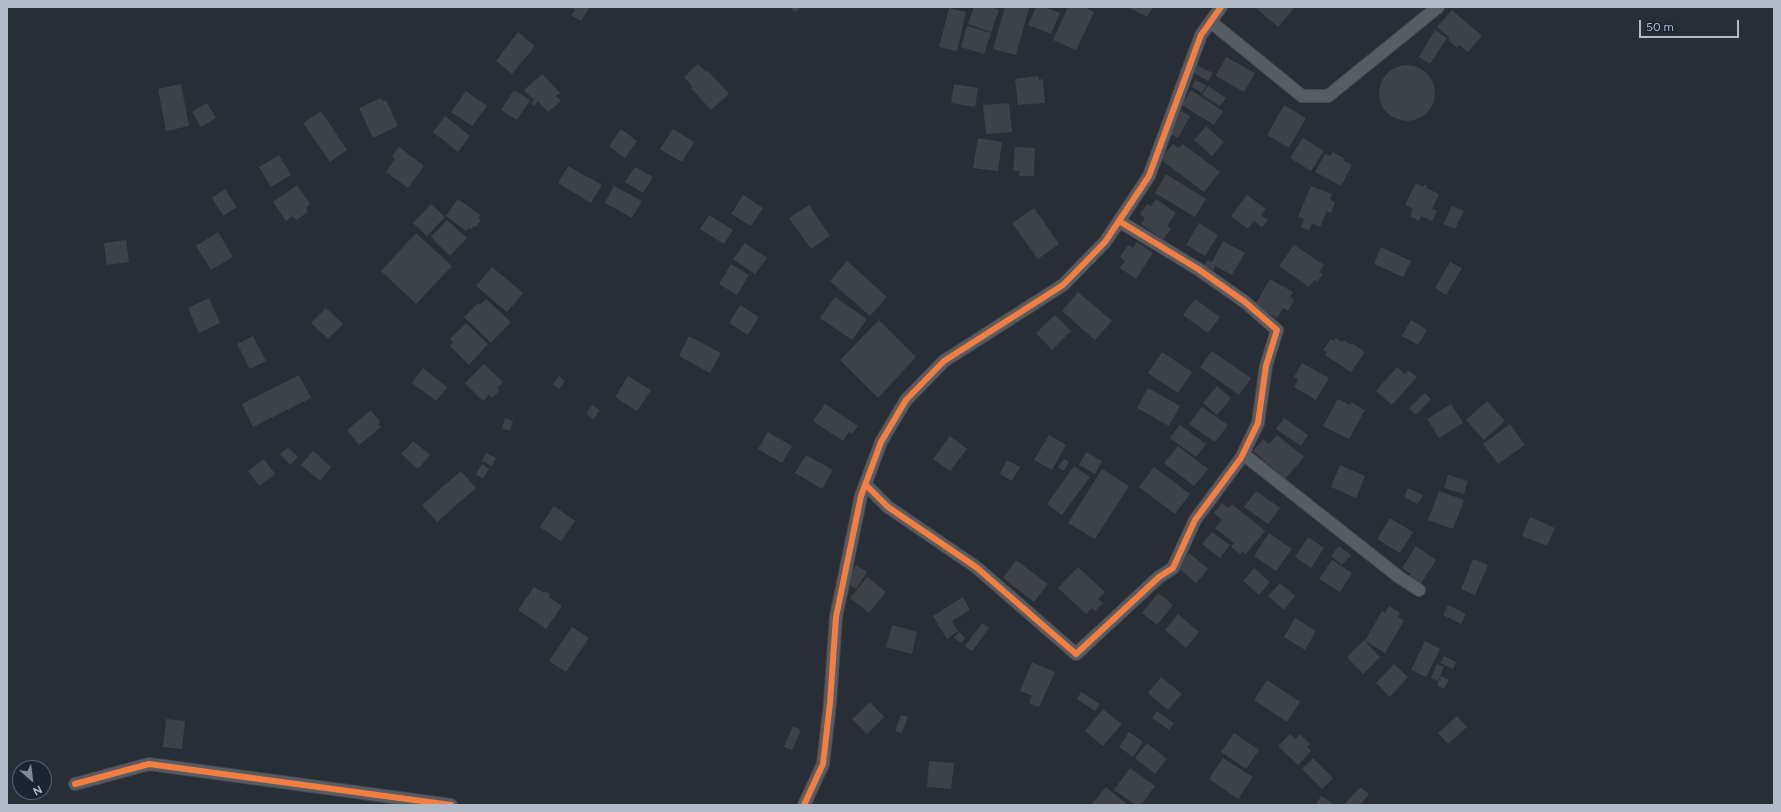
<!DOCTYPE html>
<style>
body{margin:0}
#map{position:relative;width:1781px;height:812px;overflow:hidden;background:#282e35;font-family:Figtree,sans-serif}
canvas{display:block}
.frame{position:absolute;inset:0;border:8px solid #b1bac7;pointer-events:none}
.north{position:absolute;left:12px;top:760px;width:40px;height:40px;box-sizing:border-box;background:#1b2430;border:1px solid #57606c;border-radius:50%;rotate:152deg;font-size:11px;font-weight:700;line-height:16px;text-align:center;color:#b1bac7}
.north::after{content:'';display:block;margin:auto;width:14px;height:18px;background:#818994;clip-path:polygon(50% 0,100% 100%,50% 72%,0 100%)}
.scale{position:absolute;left:1639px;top:20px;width:100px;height:18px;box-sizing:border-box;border:2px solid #b1bac7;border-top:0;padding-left:5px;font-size:12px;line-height:14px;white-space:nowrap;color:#b1bac7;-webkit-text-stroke:3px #1b2430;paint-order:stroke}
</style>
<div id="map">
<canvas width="1781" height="812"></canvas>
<div class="frame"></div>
<div class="north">N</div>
<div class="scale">50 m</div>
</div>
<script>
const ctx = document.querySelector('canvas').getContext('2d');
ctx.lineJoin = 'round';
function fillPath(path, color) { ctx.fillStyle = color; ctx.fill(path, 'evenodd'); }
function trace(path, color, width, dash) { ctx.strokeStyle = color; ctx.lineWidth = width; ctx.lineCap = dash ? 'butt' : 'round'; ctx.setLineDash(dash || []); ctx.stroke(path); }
const building = new Path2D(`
 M570,7H587L589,8L581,21L571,15L575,10Z
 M790,7H801L795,12Z
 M974,7H991L999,10L991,32L968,24Z
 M1005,7L1029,8L1016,55L993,49Z
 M1036,7H1044L1060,13L1051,34L1028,25Z
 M1068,7H1084L1094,12L1076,50L1053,40Z
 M1128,7H1153L1147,17Z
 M1255,7H1295L1278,27Z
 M949,8L966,12L957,51L939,47Z
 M1452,10L1482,36L1468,52L1459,45L1457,48L1448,40L1450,38L1437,27Z
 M967,26L991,33L984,54L961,47Z
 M1435,30L1447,38L1430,64L1419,57Z
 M518,32L535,46L512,74L496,61Z
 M1226,57L1255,73L1244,92L1216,76Z
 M698,64L706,72L708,71L729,94L711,110L691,88L692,86L684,77Z
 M1379 93a28 28 0 1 1 56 0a28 28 0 1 1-56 0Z
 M1198,66L1213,73L1208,81L1194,73Z
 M542,74L560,93L556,96L561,101L548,112L538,101L534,106L531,103L534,100L524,90Z
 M1038,76L1039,80L1043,79L1045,103L1018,105L1015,79Z
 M1195,80L1206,85L1202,93L1192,87Z
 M181,84L189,126L166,131L158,89Z
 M954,84L978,88L975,107L951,103Z
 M1208,86L1226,98L1220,106L1202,95Z
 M514,90L530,100L517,120L501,110Z
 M1191,90L1223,111L1214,125L1182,105Z
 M466,91L487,106L472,126L451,112Z
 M381,98L383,101L386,100L398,126L373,138L359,108Z
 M207,103L216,118L201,127L192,112Z
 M1009,103L1012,132L986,134L983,105Z
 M1284,105L1306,118L1289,148L1267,135Z
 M321,111L347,150L330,162L303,123Z
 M1181,111L1190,116L1178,138L1168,133Z
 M445,116L470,136L458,152L433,132Z
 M1206,126L1224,142L1212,156L1194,140Z
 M621,129L637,141L625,158L609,146Z
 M673,129L694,142L682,162L660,149Z
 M978,138L1002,142L998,171L973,168Z
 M1303,138L1324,151L1311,171L1290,158Z
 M1173,144L1179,148L1183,144L1220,172L1204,192L1160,159Z
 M399,147L424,166L408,188L386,172L395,159L392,157Z
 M1015,147L1035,148L1034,176H1019L1020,171H1013Z
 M1333,152L1344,158L1343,160L1352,165L1341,186L1315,172L1325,154L1330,156Z
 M279,155L291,175L271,187L259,167Z
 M568,166L602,185L591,203L558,183Z
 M635,167L653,177L643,193L625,182Z
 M1166,174L1206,199L1195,217L1155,193Z
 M1416,183L1423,187L1424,184L1427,186L1426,188L1439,194L1432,209L1437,211L1432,221L1421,216L1419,221L1410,216L1413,209L1405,205Z
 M297,185L310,204L306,208L308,212L296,220L293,216L286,221L273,202Z
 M614,186L642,201L632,218L605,203Z
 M1311,186L1332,194L1330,200L1335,202L1331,213L1327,211L1320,227L1312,223L1309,231L1301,227L1304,219L1298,217Z
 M225,189L237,207L223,216L212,198Z
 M743,195L763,208L751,226L731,214Z
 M1247,195L1266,209L1261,215L1268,220L1262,227L1254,221L1248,229L1231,216Z
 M458,199L480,215L478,218L481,220L476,227L474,226L471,230L469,228L466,231L446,216Z
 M1156,199L1176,213L1167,226L1171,229L1163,240L1141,224L1145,218L1140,214L1147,204L1151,206Z
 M431,204L445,217L427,236L413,223Z
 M809,205L830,236L811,249L789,218Z
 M1452,206L1464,211L1455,229L1443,224Z
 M1034,208L1059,244L1038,259L1012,223Z
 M709,215L733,230L724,244L700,229Z
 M447,220L467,238L450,256L431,237Z
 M1199,223L1218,235L1205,256L1186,245Z
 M218,232L233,257L211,270L196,246Z
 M416,233L452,266L416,304L381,271Z
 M126,240L129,262L107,265L104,243Z
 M1223,241L1245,253L1232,275L1215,266L1213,271L1204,266L1208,260L1212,262Z
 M1137,242L1153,253L1136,279L1120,268L1125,261L1120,257L1128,245L1133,248Z
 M745,243L767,258L755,274L733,259Z
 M1294,245L1324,265L1319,272L1323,274L1317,282L1314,280L1309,287L1279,266Z
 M1381,247L1411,261L1403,277L1374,264Z
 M847,261L887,297L870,316L830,281Z
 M1450,262L1462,268L1446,295L1435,288Z
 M731,264L749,275L737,295L719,284Z
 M492,267L523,293L507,312L476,286Z
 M1270,279L1293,292L1290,297L1294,300L1288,311L1283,308L1277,318L1255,305Z
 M1078,292L1112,321L1095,340L1062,311Z
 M835,297L867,319L852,340L820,318Z
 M209,298L220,323L199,333L188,308Z
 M486,299L511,322L491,343L464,317L478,303L480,305Z
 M1195,299L1220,317L1208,333L1183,315Z
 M740,305L759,317L748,335L729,323Z
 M326,308L343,324L328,339L311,323Z
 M1055,315L1071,331L1052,350L1036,333Z
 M879,320L916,357L878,398L840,360Z
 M1411,320L1427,330L1418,345L1402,336Z
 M466,323L488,344L469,365L450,346L453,342L450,339Z
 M253,336L266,361L250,369L237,344Z
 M689,336L721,353L710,373L679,356Z
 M1336,338L1342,342L1344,340L1351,345L1352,343L1365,352L1351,372L1325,355L1327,352L1323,350L1331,339L1334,341Z
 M1212,351L1251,378L1239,395L1200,367Z
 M1162,352L1192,372L1178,393L1148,373Z
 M1302,363L1329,378L1316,400L1294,387L1298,380L1294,377Z
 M484,364L503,382L497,388L500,390L492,398L489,395L483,401L465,383Z
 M1397,367L1405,374L1408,370L1417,377L1392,405L1376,391Z
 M423,368L447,387L436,401L412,383Z
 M299,375L311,398L253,427L242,404Z
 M559,376L565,381L559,389L553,384Z
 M628,376L651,390L637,411L615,397Z
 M1217,386L1231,398L1217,415L1203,403Z
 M1148,388L1180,406L1169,426L1137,408Z
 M1425,393L1431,399L1416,415L1409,408Z
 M1338,399L1350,405L1351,402L1365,410L1349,439L1323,426Z
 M1487,401L1505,421L1484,440L1466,420Z
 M825,404L858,426L852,434L849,432L843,441L813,421Z
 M1451,404L1463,423L1439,438L1427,419Z
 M592,405L600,410L594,419L586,414Z
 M1202,407L1228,425L1215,442L1189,424Z
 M371,410L380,422L378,424L381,427L359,445L347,430Z
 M505,418L513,421L510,431L502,428Z
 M1284,418L1308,435L1301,446L1276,429Z
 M1510,424L1525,445L1498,464L1483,444Z
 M1180,425L1206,444L1196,457L1170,438Z
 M768,432L792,446L782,463L758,449Z
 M1049,435L1066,445L1052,470L1034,460Z
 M1277,435L1304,457L1285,479L1253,451L1263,439L1269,444Z
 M950,436L967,449L950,471L933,459Z
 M413,441L430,455L418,469L401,454Z
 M1178,446L1208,469L1194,486L1164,463Z
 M288,447L298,457L290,465L280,454Z
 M313,451L331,467L320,481L301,465Z
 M1086,452L1102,461L1095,474L1079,465Z
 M486,453L496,458L492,466L482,461Z
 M806,455L833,470L822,489L795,473Z
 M264,459L275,474L259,486L248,471Z
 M1064,459L1069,462L1063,471L1058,467Z
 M1007,460L1020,467L1012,481L1000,474Z
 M482,464L489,469L483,479L476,474Z
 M1340,465L1365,476L1356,498L1331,487Z
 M1074,466L1090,477L1062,515L1047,504Z
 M1154,467L1190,494L1175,514L1139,487Z
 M1102,469L1129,486L1095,539L1068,523Z
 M461,471L476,488L437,522L422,505Z
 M1448,475L1468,481L1464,494L1444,488Z
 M1408,488L1423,495L1418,504L1404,497Z
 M1256,491L1280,508L1268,524L1244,507Z
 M1439,491L1464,500L1453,529L1428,520Z
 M1222,503L1228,508L1232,504L1265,531L1246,554L1243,551L1240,554L1231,547L1234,543L1215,528L1222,520L1214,513Z
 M554,506L575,521L561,541L540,527Z
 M1530,517L1555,528L1547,546L1522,536Z
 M1390,518L1413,532L1400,553L1377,539Z
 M1212,532L1230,545L1220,558L1202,544Z
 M1269,533L1292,549L1276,571L1254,556Z
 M1308,537L1324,548L1311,568L1295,557Z
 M1339,546L1351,555L1342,565L1331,556Z
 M1416,546L1436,560L1420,585L1409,578L1411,574L1402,568Z
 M1189,553L1208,569L1196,583L1177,567Z
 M1473,559L1488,565L1475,595L1461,589Z
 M1016,560L1048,584L1034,602L1003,578Z
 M1332,560L1352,573L1340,592L1319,579Z
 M856,565L867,572L856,589L845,582Z
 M1078,567L1105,592L1098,599L1103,603L1095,611L1092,608L1086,614L1058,588Z
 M1254,568L1270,582L1259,595L1243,581Z
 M867,577L886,592L869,613L850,598Z
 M1280,583L1295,596L1284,610L1268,596Z
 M534,587L544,593L545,591L550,594L549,597L562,606L546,629L518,610Z
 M1158,593L1173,605L1157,625L1142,613Z
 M963,597L970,610L952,621L958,631L947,639L933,616Z
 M1448,605L1466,614L1461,624L1443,615Z
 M1389,606L1400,613L1398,617L1404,621L1385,653L1365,641L1382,611L1385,613Z
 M1178,614L1199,632L1186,648L1165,630Z
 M1295,618L1316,631L1305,650L1284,637Z
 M982,623L989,628L972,651L965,646Z
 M892,625L917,632L912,654L886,647Z
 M572,627L589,638L566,672L549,661Z
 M959,632L965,638L961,643L954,638Z
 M1364,640L1380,657L1363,674L1347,657Z
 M1425,641L1440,649L1426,677L1411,670Z
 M1444,656L1456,662L1453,669L1440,663Z
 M1032,662L1055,672L1039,707L1029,703L1032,696L1020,691Z
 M1394,664L1408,677L1390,697L1376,683Z
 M1437,664L1444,667L1438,681L1431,678Z
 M1441,676L1449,680L1444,689L1437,685Z
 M1161,677L1182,694L1168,710L1148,693Z
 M1267,680L1300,702L1287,722L1254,700Z
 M1081,692L1100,704L1095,711L1077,699Z
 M870,702L884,717L867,734L852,719Z
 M1103,709L1122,724L1103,746L1085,731Z
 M1157,711L1174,723L1169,730L1152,718Z
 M901,715L908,717L902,733L895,731Z
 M1457,716L1467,727L1448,744L1438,733Z
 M166,719L185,721L182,749L163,747Z
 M793,726L801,730L792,750L784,747Z
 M1129,732L1143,742L1133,757L1119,747Z
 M1234,733L1259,750L1246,769L1221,752Z
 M1290,734L1296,739L1300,734L1310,744L1307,747L1311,751L1298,765L1278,746Z
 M1147,743L1167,759L1155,774L1135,758Z
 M1223,758L1253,777L1238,799L1209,779Z
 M1313,758L1333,778L1322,789L1302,769Z
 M929,761L954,763L951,789L927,787Z
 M1130,768L1155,786L1141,805H1136L1114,790Z
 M1106,787L1128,805H1091Z
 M1360,787L1369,794L1360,805H1344Z
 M1321,796L1335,805H1316Z`);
const minor = new Path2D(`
 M1211,22L1302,96H1328L1438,7
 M1243,454L1399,577L1419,590
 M866,485L888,507L976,567L1076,654L1159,577L1173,568L1195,520L1241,458L1258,423L1266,366L1277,330L1245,302L1198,269L1119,221
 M75,784L149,764L451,805
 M804,805L823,764L830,703L836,617L861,496L881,442L906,400L944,361L1063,285L1105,242L1149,176L1201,35L1221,7`);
const cycleway = new Path2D(`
 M866,485L888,507L976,567L1076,654L1159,577L1173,568L1195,520L1241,458L1258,423L1266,366L1277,330L1245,302L1198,269L1119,221
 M75,784L149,764L451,805
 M804,805L823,764L830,703L836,617L861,496L881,442L906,400L944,361L1063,285L1105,242L1149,176L1201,35L1221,7`);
fillPath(building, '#3d4249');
trace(minor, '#464a50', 14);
trace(minor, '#585c63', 12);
trace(cycleway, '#f27e40', 6);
</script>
